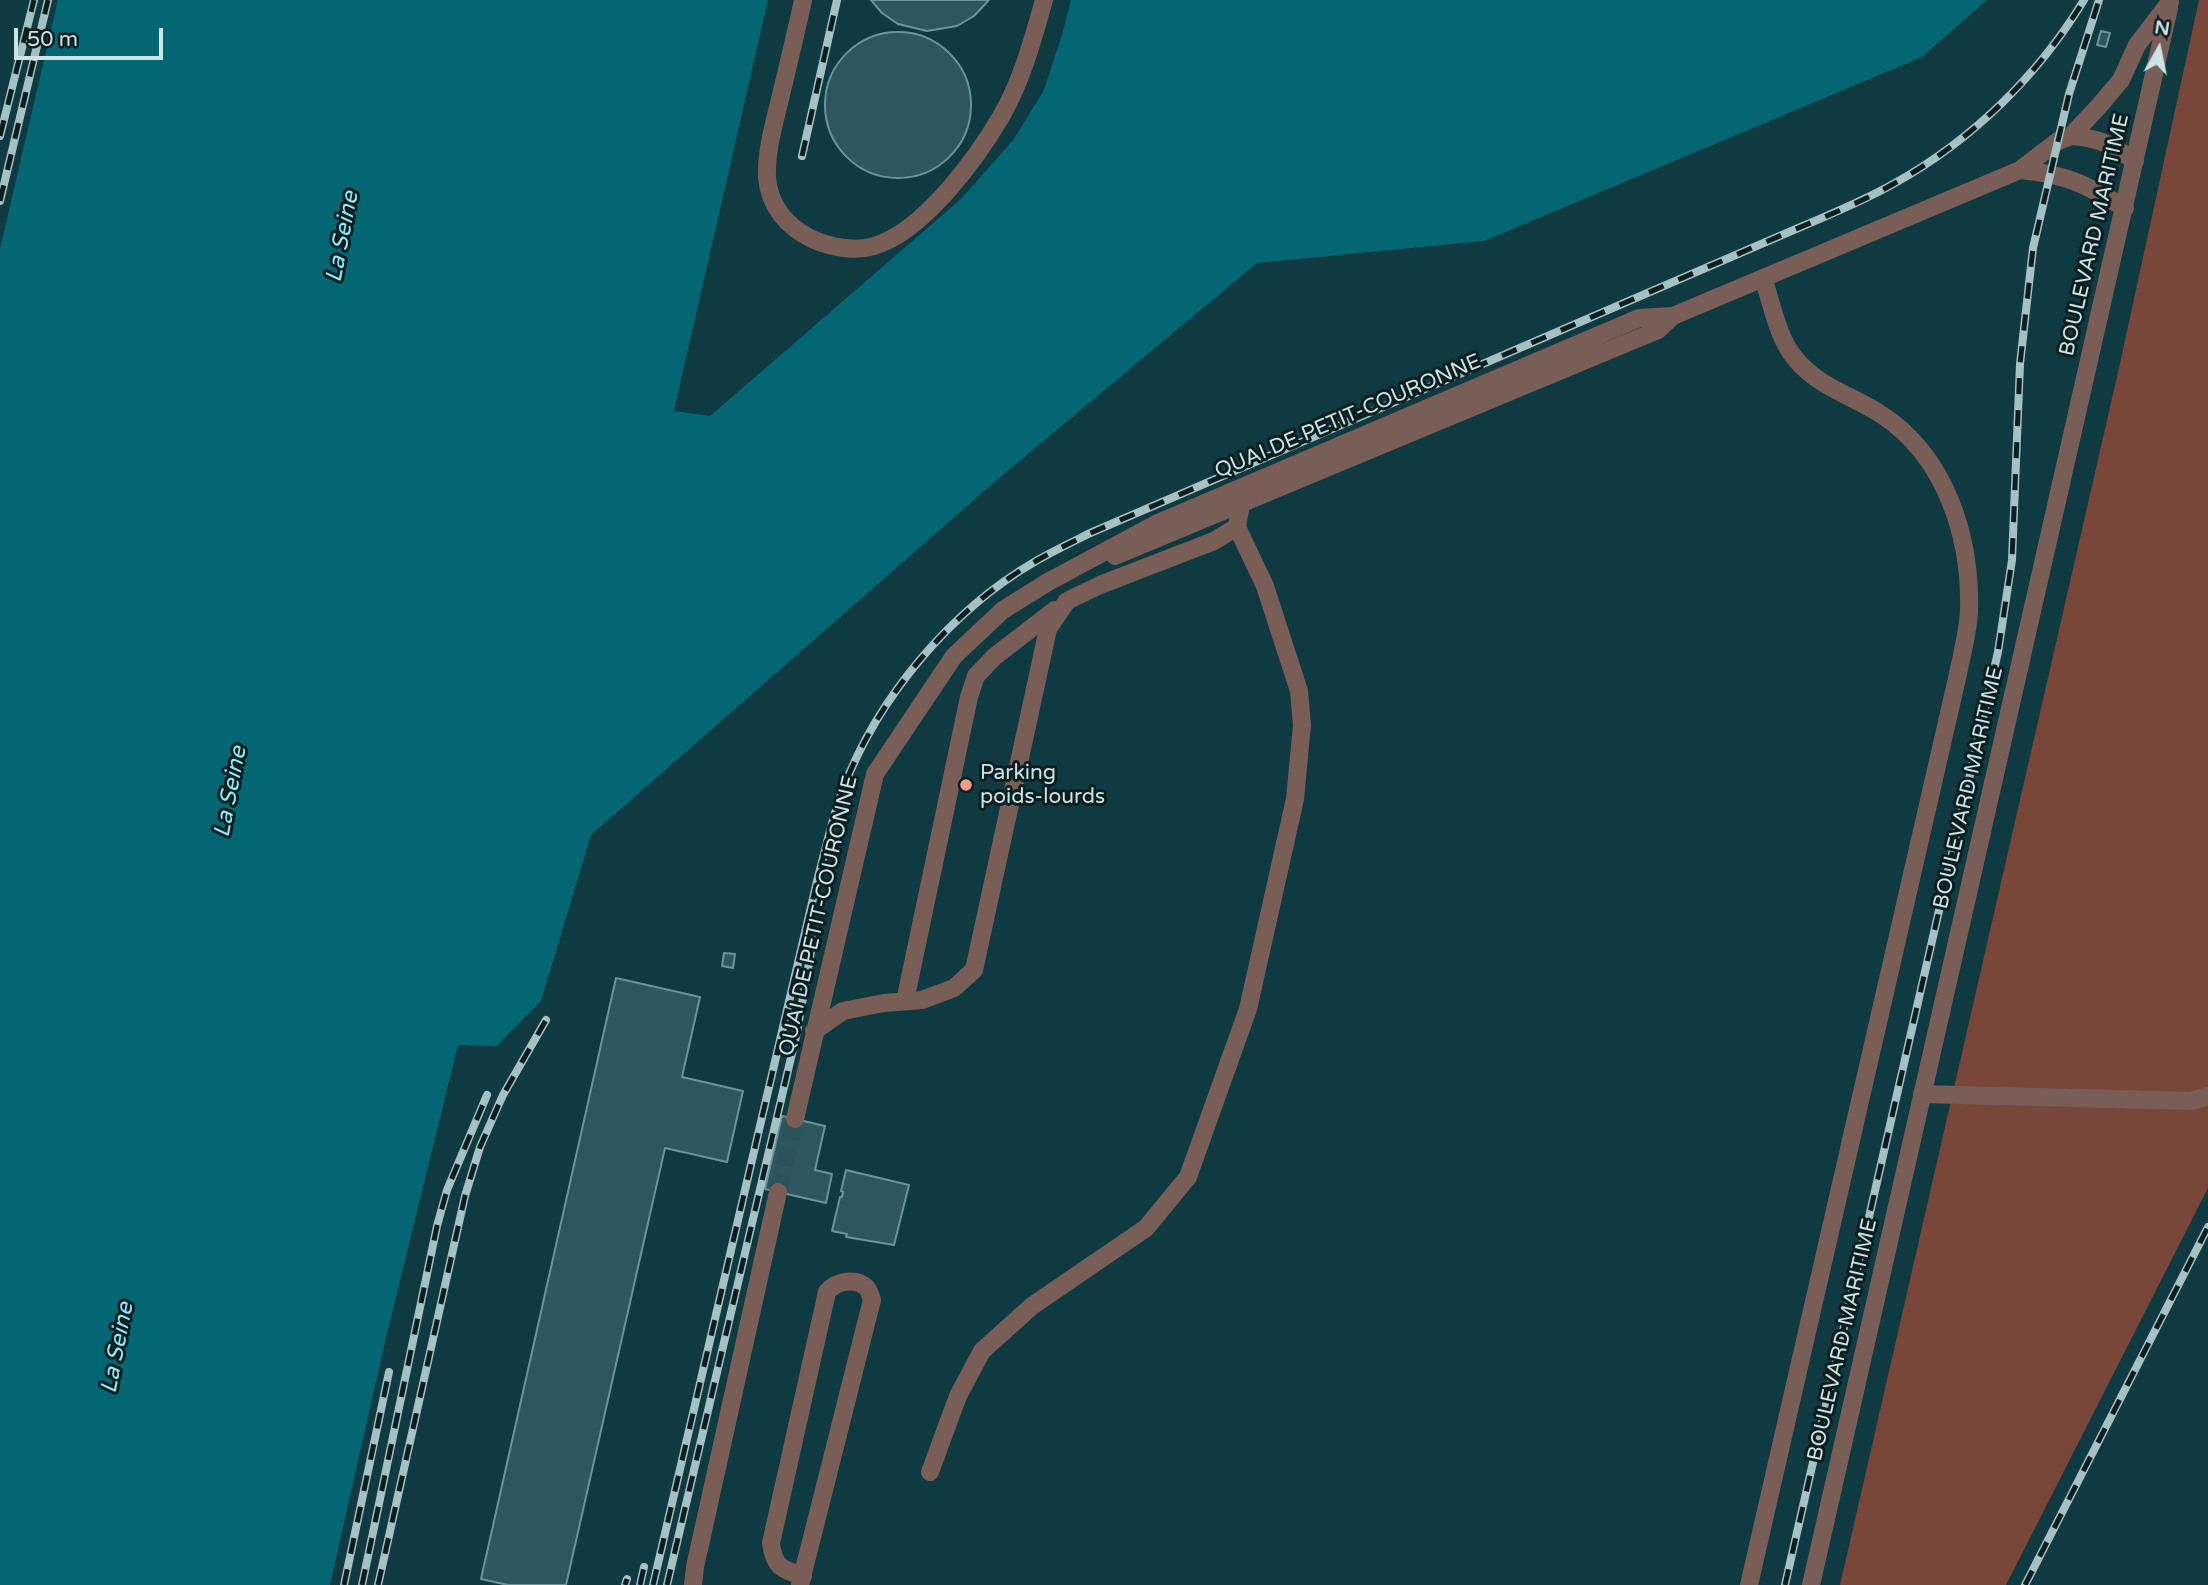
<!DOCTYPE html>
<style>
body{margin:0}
#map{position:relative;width:2208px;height:1585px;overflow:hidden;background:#0f3a41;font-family:"Varela Round",sans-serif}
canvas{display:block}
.north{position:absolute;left:2124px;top:14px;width:70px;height:70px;-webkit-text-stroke:5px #0d1e21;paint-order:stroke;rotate:9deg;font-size:19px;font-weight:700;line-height:28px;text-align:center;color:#cde3e6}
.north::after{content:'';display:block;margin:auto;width:24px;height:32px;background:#cde3e6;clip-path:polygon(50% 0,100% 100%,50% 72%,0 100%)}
.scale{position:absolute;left:14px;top:28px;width:149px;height:32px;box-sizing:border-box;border:4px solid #cde3e6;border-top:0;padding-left:9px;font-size:21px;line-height:24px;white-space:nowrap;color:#cde3e6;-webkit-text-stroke:5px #0d1e21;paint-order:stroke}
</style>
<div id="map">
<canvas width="2208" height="1585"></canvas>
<div class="north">N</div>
<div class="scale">50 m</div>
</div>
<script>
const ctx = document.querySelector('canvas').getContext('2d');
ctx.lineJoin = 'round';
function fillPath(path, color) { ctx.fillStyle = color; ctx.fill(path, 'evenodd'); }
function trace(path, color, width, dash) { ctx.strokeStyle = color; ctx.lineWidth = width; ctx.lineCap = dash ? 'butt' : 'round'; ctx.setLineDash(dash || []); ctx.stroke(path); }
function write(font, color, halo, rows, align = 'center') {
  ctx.font = font + ' "Varela Round",sans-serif'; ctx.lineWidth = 6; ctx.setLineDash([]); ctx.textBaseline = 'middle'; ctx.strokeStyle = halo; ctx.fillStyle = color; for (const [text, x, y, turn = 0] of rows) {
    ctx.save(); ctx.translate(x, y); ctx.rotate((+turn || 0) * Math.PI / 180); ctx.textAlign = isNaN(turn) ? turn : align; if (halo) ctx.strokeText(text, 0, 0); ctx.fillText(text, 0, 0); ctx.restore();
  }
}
const green = new Path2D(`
 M2199,0H2208V1188L2006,1585H1840L2119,368Z`);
const water = new Path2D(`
 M58,0H768L674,411L710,416L961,199L1014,139L1044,90L1062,35L1071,0H1987L1922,57L1484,241L1257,263L998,479L591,835L541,1001L497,1046L458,1045L385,1342L330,1585H0V249Z`);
const building = new Path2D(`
 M871,0H989L974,16L957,26L927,31L898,24L882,13Z
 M2101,31L2110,33L2106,47L2097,45Z
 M825 105a73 73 0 1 1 146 0a73 73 0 1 1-146 0Z
 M724,953L735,954L733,968L722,966Z
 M616,978L700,997L682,1077L743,1091L727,1162L665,1148L566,1585H508L481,1579Z
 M782,1116L825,1126L815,1170L832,1174L826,1203L765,1189Z
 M846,1170L909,1185L894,1245L846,1237L847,1234L832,1231L840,1197H842L843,1192L841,1191Z`);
const minorTunnel = new Path2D(`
 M778,1192L795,1119`);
const minor = new Path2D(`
 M803,0C796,33 788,66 780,99C774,124 766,151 767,177C769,206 787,227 812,239C830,247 854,252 874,246C923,232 977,158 1002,115C1022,80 1033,39 1044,0
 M2071,136C2101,138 2111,145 2135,161
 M2020,170C2066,174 2085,184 2125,208
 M1115,556L1658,330L1673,316
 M905,1001L969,697L976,676L994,657L1055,610
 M814,1031L843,1011L884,1003L922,1000L954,988L974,970L1048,629L1067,601L1100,585L1214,541L1237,527L1241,504L1237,490
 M1922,1094L2191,1101L2208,1096
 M795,1119L875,774L954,656L1003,610L1048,582L1158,523L1639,318L1673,316L2020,170L2058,141L2071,136L2100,105L2121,80L2137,45L2170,2
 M930,1472L958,1396L982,1351L1032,1306L1146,1228L1188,1177L1248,1009L1295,799L1302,725L1299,691L1265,586L1237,527
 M693,1585L695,1567L778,1192
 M800,1585L872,1300C872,1299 868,1289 867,1288C856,1277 836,1281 827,1292L771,1543C774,1567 781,1569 803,1576
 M1749,1585L1958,674C1962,654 1968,632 1969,611C1971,537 1946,457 1882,415C1852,395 1817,387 1794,357C1777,336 1772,303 1763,278
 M1811,1585L2169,8`);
const rail = new Path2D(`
 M0,136L34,0
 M802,156L837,0
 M0,201L48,0
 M344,1585L389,1372
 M362,1585L437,1226L447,1190L487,1095
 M378,1585L465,1196L480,1147L503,1095L546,1020
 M625,1585L627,1579
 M640,1585L644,1567
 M653,1585L818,877C826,848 832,818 843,789C878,697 951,610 1036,561C1053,551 1071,543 1088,534L1803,226C1834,213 1865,200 1895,183C1972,140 2038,76 2084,0
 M667,1585L797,1032L813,940
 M1785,1585L1998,652L2012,560L2020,364L2033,248L2069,94L2099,0
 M2025,1585L2208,1227`);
const markers = [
 [966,785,7,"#f49e89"]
];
const streetNames = [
 ["BOULEVARD MARITIME",2095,235,-77],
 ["QUAI DE PETIT-COURONNE",1348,417,-23],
 ["BOULEVARD MARITIME",1969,788,-77],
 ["QUAI DE PETIT-COURONNE",819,916,-77],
 ["BOULEVARD MARITIME",1843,1340,-77]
];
const poiNames = [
 ["Parking",980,773],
 ["poids-lourds",980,797]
];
const waterNames = [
 ["La Seine",343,237,-79],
 ["La Seine",231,792,-79],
 ["La Seine",118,1348,-79]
];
fillPath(green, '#79463a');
fillPath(water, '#046672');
fillPath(building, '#2d565d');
trace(building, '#69949b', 2);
trace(minorTunnel, '#2c535a', 18, [18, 9]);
trace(minor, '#785e57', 18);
trace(rail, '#a6c1c4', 8);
trace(rail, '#0d1e21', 5, [16]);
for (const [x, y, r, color] of markers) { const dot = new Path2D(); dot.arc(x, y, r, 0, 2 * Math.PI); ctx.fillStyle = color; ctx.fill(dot); trace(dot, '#0d1e21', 2.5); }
write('21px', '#cde3e6', '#0d1e21', streetNames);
write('21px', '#cde3e6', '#0d1e21', poiNames, 'left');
write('italic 23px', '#90e9f8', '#0d1e21', waterNames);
</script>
